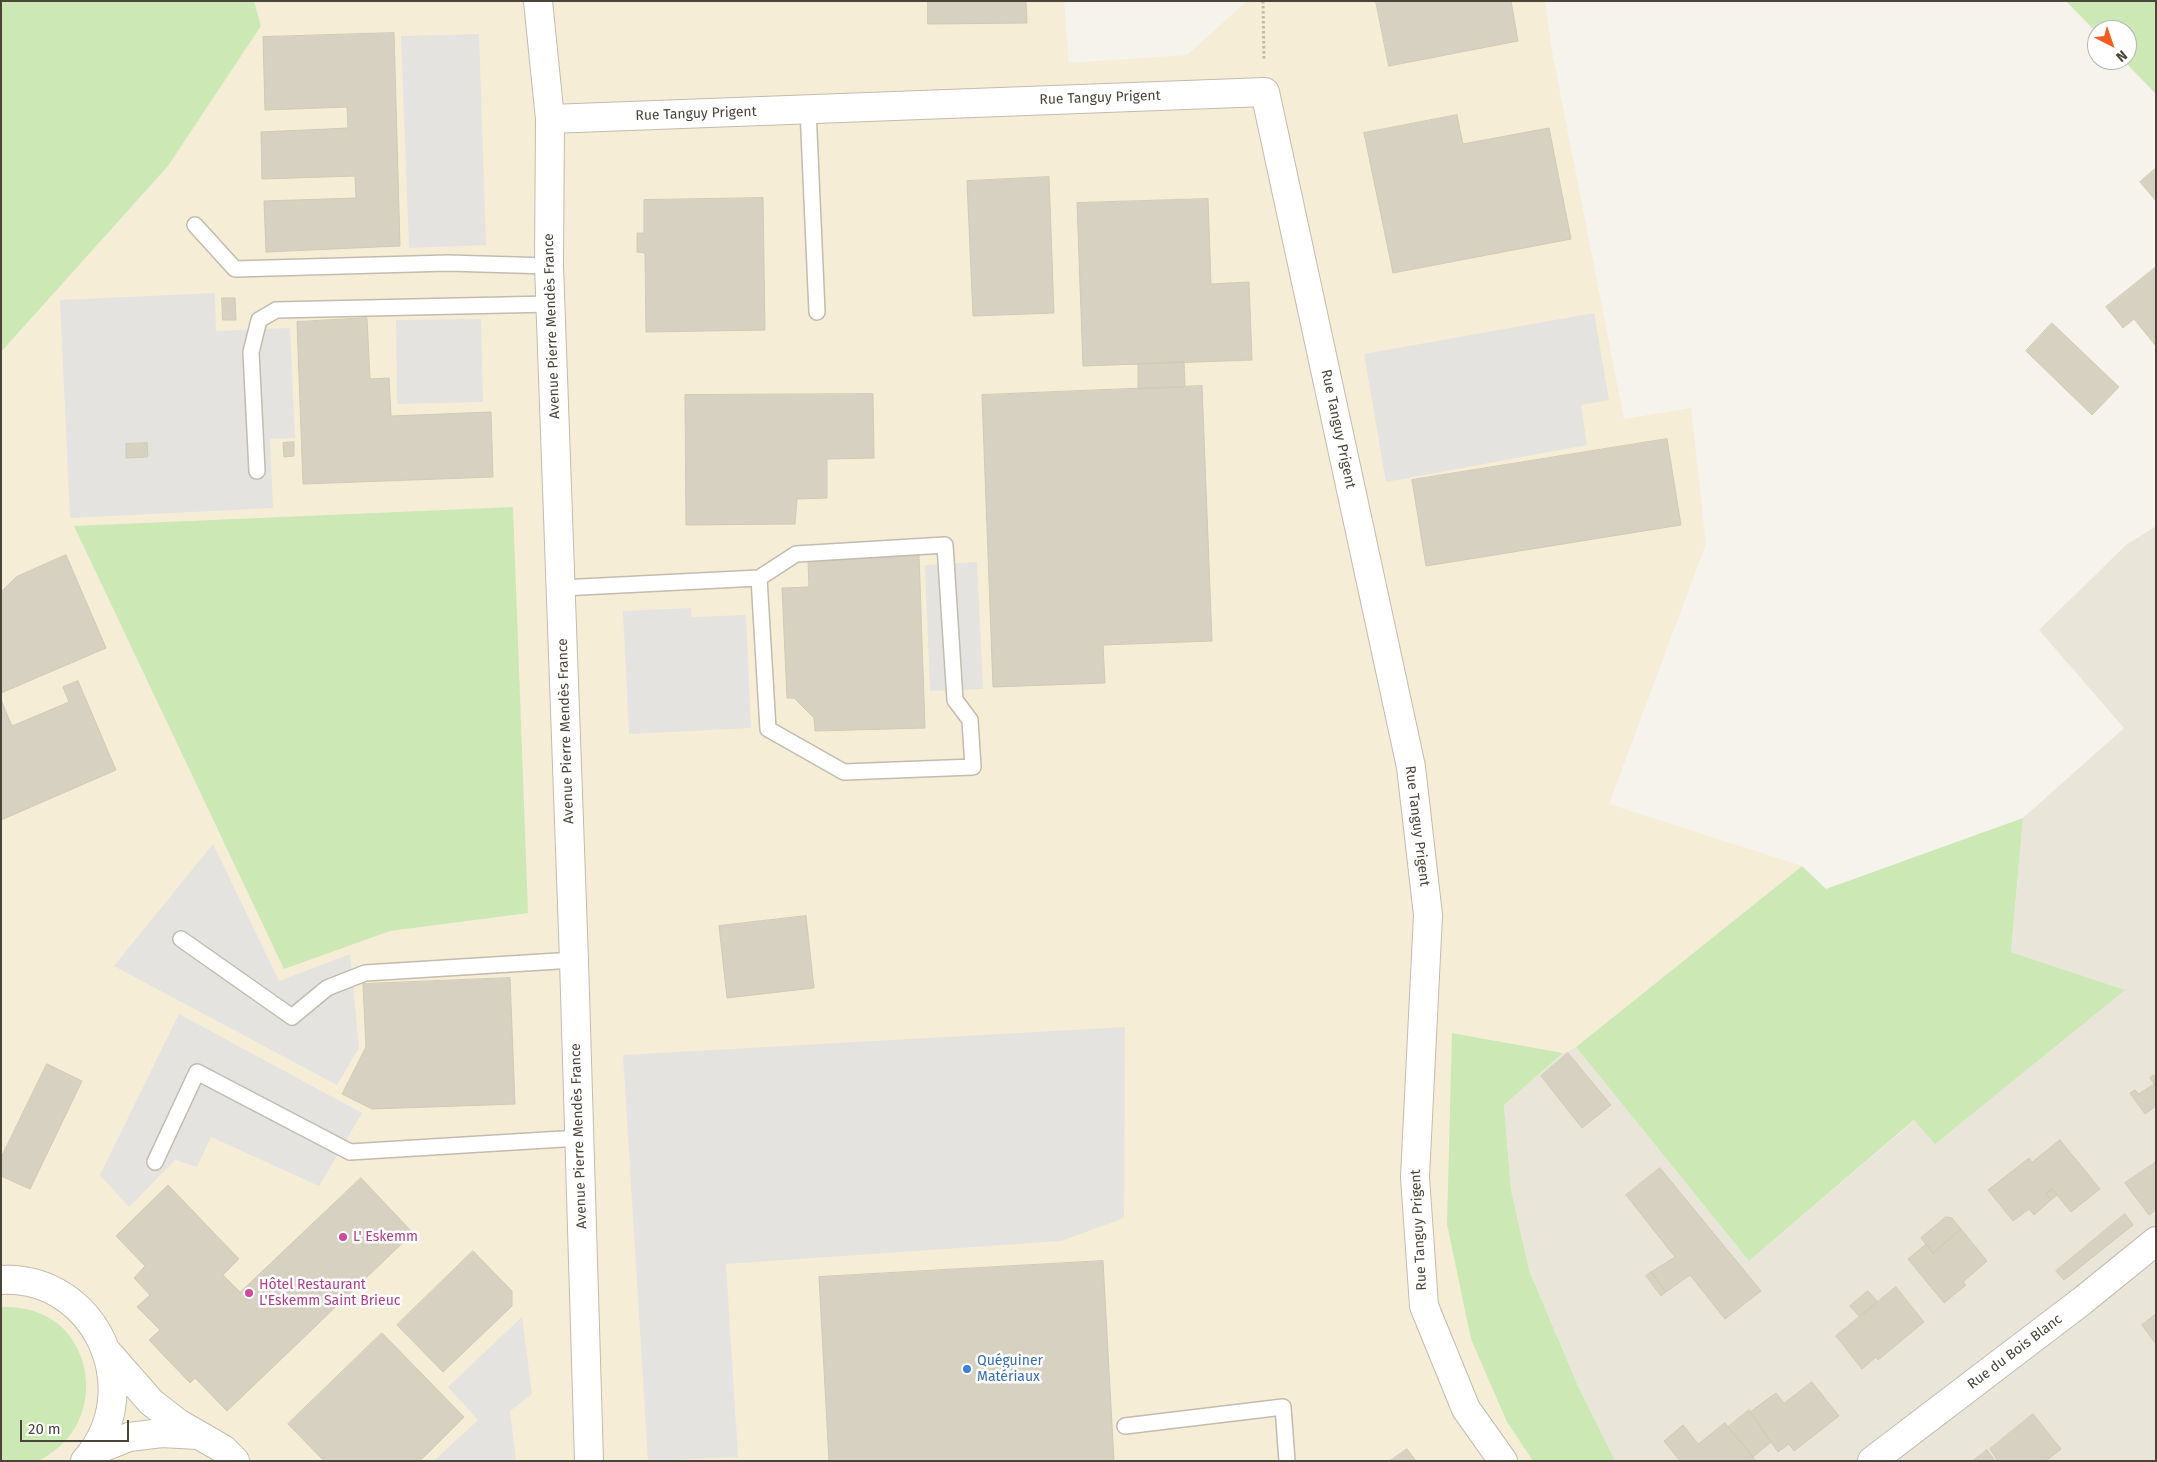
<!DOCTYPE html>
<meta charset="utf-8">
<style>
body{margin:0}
#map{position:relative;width:2157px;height:1462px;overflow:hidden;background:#f5f3eb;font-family:"Fira Sans",sans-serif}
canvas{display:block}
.frame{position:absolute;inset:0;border:2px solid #4a4539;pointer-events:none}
.north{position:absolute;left:2087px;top:20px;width:50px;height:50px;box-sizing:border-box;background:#fff;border:1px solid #b7b5b0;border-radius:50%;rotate:139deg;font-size:14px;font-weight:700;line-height:20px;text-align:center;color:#4a4539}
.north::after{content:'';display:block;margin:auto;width:18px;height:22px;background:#f65b21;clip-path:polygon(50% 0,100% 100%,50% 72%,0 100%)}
.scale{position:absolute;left:20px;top:1420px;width:109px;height:22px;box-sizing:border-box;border:2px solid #4a4539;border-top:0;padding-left:6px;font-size:15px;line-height:18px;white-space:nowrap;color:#4a4539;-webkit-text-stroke:4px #fff;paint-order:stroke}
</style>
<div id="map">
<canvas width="2157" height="1462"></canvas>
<div class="frame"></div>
<div class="north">N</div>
<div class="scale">20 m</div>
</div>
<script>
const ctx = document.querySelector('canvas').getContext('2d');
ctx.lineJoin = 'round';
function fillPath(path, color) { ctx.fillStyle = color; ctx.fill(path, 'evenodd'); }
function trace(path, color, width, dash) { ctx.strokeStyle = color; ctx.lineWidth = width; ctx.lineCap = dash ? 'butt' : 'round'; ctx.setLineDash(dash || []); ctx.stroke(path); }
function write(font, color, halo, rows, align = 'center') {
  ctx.font = font + ' "Fira Sans",sans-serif'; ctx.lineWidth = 5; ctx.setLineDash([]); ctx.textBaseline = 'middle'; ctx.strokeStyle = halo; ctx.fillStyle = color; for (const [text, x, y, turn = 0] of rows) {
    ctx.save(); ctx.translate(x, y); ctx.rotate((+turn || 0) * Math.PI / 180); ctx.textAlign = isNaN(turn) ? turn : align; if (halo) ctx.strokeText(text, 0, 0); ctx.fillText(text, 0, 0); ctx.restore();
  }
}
const residential = new Path2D(`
 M2156,526V1461H1615L1578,1386L1529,1270L1511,1190L1504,1105L1563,1053L1576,1047L1749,1261L1915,1120L1935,1143L2124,990L2011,952L2023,818L2124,728L2039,630L2126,545Z`);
const commercial = new Path2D(`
 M254,1H1064L1069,63L1187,55L1247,1H1545L1552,51L1624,419L1691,408L1706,544L1609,804L1802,866L1576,1047L1563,1053L1452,1033L1507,1422L1533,1461H1V352L168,166L261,26Z`);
const green = new Path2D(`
 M1,1H254L261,26L168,166L1,352Z
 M2066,1H2156V94L2123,60H2127V30H2097V33Z
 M513,507L528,913L390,931L284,969L74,526Z
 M2023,818L2011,952L2125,990L1935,1144L1914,1120L1749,1261L1576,1047L1802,866L1826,889Z
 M1452,1033L1563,1053L1504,1105L1511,1190L1529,1270L1578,1386L1615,1461H1533L1507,1422L1471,1339L1447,1224Z
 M1,1307C14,1307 27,1308 39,1313C93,1334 102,1411 59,1447C52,1452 45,1459 36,1461C25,1462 12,1461 1,1461Z`);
const parking = new Path2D(`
 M479,34L486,245L409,248L401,36Z
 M215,293L216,331L290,328L295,438L270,439L273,508L70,518L60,300Z
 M1594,313L1609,400L1581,405L1587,445L1386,482L1364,354Z
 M481,319L483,402L397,404L396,320Z
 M977,562L983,689L930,691L925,565Z
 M691,608V617L746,615L751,728L629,734L623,611Z
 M213,844L279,981L350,954L359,1048L337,1085L114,966Z
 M179,1014L362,1113L319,1186L211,1137L197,1167L175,1160L129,1207L100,1175Z
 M1125,1027L1124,1218L1061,1241L726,1264L738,1457L648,1461L623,1055Z
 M522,1317L532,1394L510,1411L516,1461H434L478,1420L448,1387Z`);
const building = new Path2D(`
 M928,1H1026L1027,23L928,24Z
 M1376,1H1511L1518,41L1389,66Z
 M394,33L400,246L266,252L264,201L356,198L355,176L262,179L261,132L348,128L347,107L265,110L263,37Z
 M1457,115L1463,144L1549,128L1571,239L1393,273L1364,133Z
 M2156,168V201L2140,182Z
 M1049,177L1054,313L973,316L967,181Z
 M763,198L765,330L646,332L645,253L637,252V233H644V200Z
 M1208,199L1211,284L1249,282L1252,360L1083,366L1077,203Z
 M2156,267V346L2134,319L2123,328L2106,307Z
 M222,298H235L236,320H223Z
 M367,318L370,379L389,378L391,416L491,412L493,477L303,484L297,322Z
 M2052,323L2119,387L2092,415L2026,351Z
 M1184,362L1185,387L1138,389V364Z
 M1202,386L1212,641L1103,645L1105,683L993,687L982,395Z
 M873,394L874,458L827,459V498L797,499L795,524L686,525L685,395Z
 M1667,439L1681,525L1426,566L1412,480Z
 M294,442V456L284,457L283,443Z
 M147,443L148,457L126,458V444Z
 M66,555L106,648L1,693V592L16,577Z
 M919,556L925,728L815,731L814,718L794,698H787L782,588L809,587L808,560Z
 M78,681L116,770L1,820V700L12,726L69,702L63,687Z
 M806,916L814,988L727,998L719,926Z
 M510,978L515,1104L372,1109L342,1094L366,1047L363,984Z
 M1568,1053L1611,1105L1582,1128L1541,1076Z
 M47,1064L82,1081L30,1189L1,1176V1158Z
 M2154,1075L2156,1106L2145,1114L2130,1093L2135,1090L2139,1094L2154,1084L2150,1078Z
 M2060,1140L2100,1189L2071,1212L2052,1189L2046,1194L2051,1200L2034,1215L2029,1209L2013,1221L1988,1190L2029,1158L2032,1162Z
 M2156,1162V1210L2149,1215L2125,1183Z
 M1660,1168L1761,1291L1725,1319L1690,1275L1666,1292L1651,1272L1675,1257L1626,1195Z
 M361,1178L413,1233L227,1411L195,1378L190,1383L149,1340L160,1330L137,1307L150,1295L134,1278L145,1266L116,1236L168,1185L239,1259L223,1275L240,1292Z
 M2052,1189L2057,1195L2051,1200L2046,1194Z
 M2125,1214L2133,1225L2064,1280L2056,1271Z
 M1946,1217L1952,1218L1961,1229L1933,1253L1921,1238Z
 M1961,1229L1987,1261L1963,1282L1966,1285L1944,1303L1908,1259L1926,1244L1933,1253Z
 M473,1251L512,1291V1306L443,1372L397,1325Z
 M1103,1261L1114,1461H829L819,1277Z
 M1651,1272L1666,1292L1661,1296L1646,1276Z
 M1896,1287L1924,1322L1878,1360L1876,1357L1862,1369L1836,1336Z
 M1868,1291L1878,1302L1860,1317L1850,1306Z
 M2156,1314V1343H2155L2142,1325Z
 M382,1333L464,1417L420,1461H324L288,1424Z
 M1812,1382L1839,1416L1794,1451L1789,1444L1778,1452L1750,1412L1776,1393L1784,1403Z
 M1749,1410L1771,1442L1753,1457L1728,1427Z
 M2033,1414L2061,1449L2046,1461H1998L1990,1449Z
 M1725,1423L1756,1461H1680L1664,1441L1683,1425L1698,1444Z
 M1407,1449L1416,1461H1390Z
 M1987,1450L1995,1461H1973Z`);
const path = new Path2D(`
 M1263,1L1264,61`);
const service = new Path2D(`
 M808,109L817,312
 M195,225L235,269L448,263L549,266
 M257,471L251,352L259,320L276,310L550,304
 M561,588L759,578L796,554L945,545L955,700L970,720L973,767L844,772L768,729L759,578
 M181,939L292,1017L327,988L365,973L574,960
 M155,1162L197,1072L350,1152L579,1138
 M1125,1426L1283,1407L1287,1461`);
const minor = new Path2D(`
 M550,119L1265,92L1411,767L1428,915L1415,1177L1424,1306L1466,1409L1503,1461
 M1872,1461L2082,1301L2156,1241`);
const tertiary = new Path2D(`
 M538,1L550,119L549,266L574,960L589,1461
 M1,1280C96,1275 148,1391 85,1461
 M108,1353L151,1402L178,1423L223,1449L235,1461
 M94,1451L129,1437L162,1433L198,1435`);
const markers = [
 [343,1237,5,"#d1479c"],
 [249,1293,5,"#d1479c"],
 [967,1369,5,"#3f7fe0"]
];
const streetNames = [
 ["Rue Tanguy Prigent",1100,98,-2],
 ["Rue Tanguy Prigent",696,114,-2],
 ["Avenue Pierre Mendès France",552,326,-92],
 ["Rue Tanguy Prigent",1338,429,78],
 ["Avenue Pierre Mendès France",566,731,-92],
 ["Rue Tanguy Prigent",1417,826,83],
 ["Avenue Pierre Mendès France",579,1136,-92],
 ["Rue Tanguy Prigent",1419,1230,-93],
 ["Rue du Bois Blanc",2015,1352,-37]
];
const hotelNames = [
 ["L' Eskemm",353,1237],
 ["Hôtel Restaurant",259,1285],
 ["L'Eskemm Saint Brieuc",259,1301]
];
const shopNames = [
 ["Quéguiner",977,1361],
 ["Matériaux",977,1377]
];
fillPath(residential, '#e9e6d9');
fillPath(commercial, '#f6edd7');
fillPath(green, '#cbe8b5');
fillPath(parking, '#e4e3df');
fillPath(building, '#d7d1c1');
trace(building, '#d2cab4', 1);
trace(service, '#c1bcae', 18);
trace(minor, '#c1bcae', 30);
trace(tertiary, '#c1bcae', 30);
trace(path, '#c2ba9f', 3, [2.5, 2.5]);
trace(service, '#fff', 15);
trace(minor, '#fff', 28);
trace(tertiary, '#fff', 28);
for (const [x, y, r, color] of markers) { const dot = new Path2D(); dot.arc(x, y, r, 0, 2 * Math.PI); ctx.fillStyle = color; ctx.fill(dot); trace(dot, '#fff', 2); }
write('14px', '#4a4539', '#fff', streetNames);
write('14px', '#b23c85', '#fff', hotelNames, 'left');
write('14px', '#366cbe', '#fff', shopNames, 'left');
</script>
